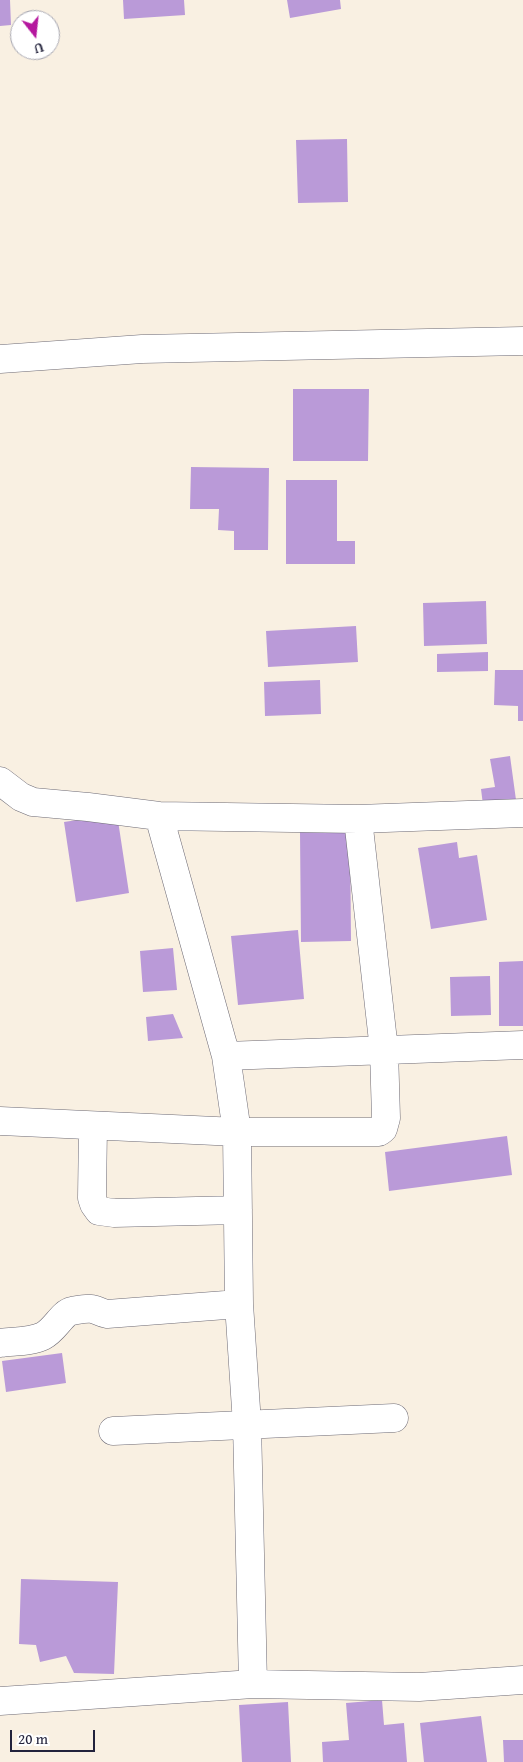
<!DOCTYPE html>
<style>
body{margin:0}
#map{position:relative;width:523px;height:1762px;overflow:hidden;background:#f9f0e2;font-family:"Gentium Book Plus",serif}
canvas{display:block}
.north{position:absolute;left:10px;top:10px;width:50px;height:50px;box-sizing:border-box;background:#fff;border:1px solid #a7a7b1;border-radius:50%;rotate:164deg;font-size:14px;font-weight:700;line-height:20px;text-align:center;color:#22223b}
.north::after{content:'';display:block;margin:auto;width:18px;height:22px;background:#b5179e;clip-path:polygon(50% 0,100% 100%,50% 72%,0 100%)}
.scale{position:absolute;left:10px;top:1730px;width:85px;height:22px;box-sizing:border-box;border:2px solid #22223b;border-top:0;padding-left:6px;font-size:15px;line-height:18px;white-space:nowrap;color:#22223b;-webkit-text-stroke:4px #fff;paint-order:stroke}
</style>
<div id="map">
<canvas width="523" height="1762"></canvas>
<div class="north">U</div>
<div class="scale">20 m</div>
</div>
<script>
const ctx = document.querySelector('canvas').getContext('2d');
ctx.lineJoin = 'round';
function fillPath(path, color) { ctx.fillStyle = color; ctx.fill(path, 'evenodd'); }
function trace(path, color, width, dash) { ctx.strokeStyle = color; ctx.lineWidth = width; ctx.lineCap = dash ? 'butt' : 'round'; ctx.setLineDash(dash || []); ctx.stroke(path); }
const building = new Path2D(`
 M0,0H10L11,25L0,26Z
 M123,0H184L185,15L124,19Z
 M287,0H340L341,9L290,18Z
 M347,139L348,202L298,203L296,140Z
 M293,389H369L368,461H293Z
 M191,467L269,468L268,550H234V531L218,530L219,509H190Z
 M286,480H337V541H355V564H286Z
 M486,601L487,644L424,646L423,603Z
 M356,626L358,662L268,667L266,631Z
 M488,652V671L437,672V654Z
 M495,670H523V721H518V706L494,705Z
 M320,680L321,714L265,716L264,682Z
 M510,756L516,800L483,805L481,789L495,787L490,759Z
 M117,814L129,893L76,902L64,822Z
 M350,831L351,941L301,942L300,832Z
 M457,842L459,858L477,855L487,920L431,929L418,848Z
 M298,930L304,999L238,1005L231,936Z
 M173,948L177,990L143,992L140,951Z
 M523,961V1026H499V962Z
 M490,976L491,1015L451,1016L450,977Z
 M173,1014L183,1038L148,1041L146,1017Z
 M507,1136L512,1175L389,1191L385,1152Z
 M62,1353L66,1383L6,1392L2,1361Z
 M21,1579L118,1582L114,1674L74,1673L66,1656L40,1662L36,1645L19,1644Z
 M382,1700L384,1725L404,1723L407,1762H323L322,1742L349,1740L346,1703Z
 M288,1702L291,1762H242L239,1705Z
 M481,1716L487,1762H424L420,1723Z
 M503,1740H523V1762H504Z`);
const minor = new Path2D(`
 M0,359L142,349L523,341
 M0,781L21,797L33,802L88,807L159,816L358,819L523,813
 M159,816L226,1056
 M0,1121L237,1132H379L383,1129L386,1118L384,1050L358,819
 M93,1126L92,1198L94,1204L99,1211L114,1213L238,1210
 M0,1343C13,1341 31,1342 43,1336C55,1330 62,1313 72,1311C78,1310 86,1308 92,1309C98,1310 101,1313 107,1314L239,1304
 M113,1431L394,1418
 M253,1684L247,1424L239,1304L237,1132L226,1056L523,1045
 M0,1701L253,1684L419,1687L523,1680`);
fillPath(building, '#ba9ad8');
trace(minor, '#6d6a75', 29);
trace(minor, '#fff', 28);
</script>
